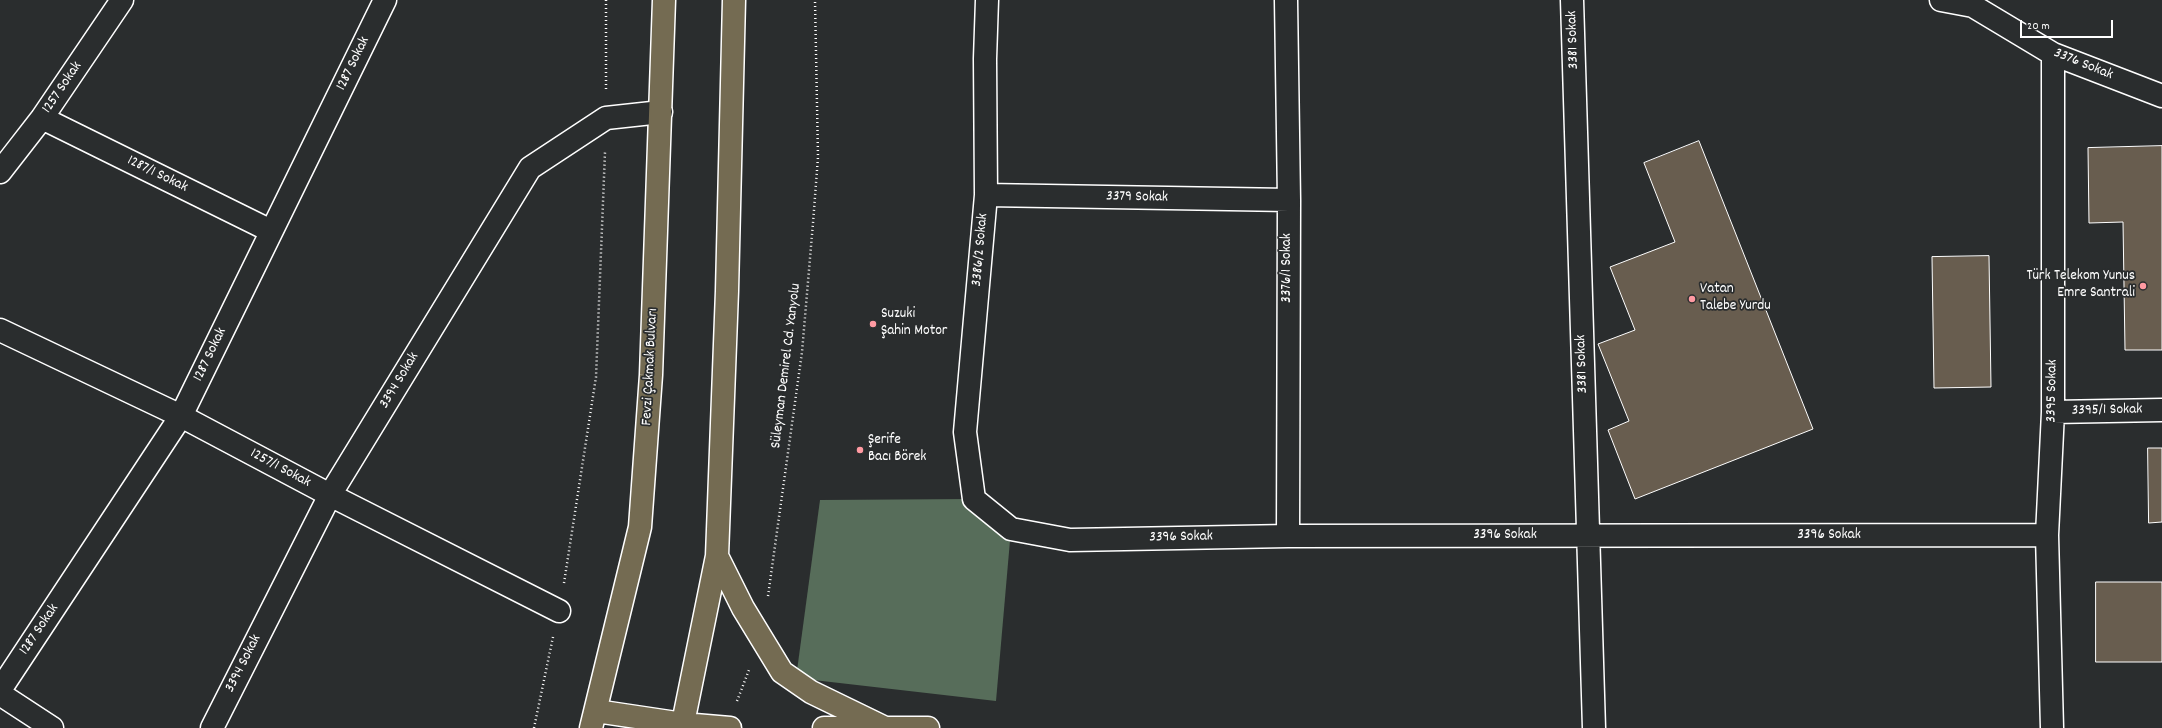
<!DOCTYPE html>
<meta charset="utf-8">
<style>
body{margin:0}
#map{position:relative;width:2162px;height:728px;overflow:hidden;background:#2a2d2e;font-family:Dekko,sans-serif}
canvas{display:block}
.scale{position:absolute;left:2020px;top:20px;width:93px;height:18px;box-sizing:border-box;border:2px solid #fff;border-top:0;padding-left:5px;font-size:12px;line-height:14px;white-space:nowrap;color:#fff;-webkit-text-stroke:3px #2a2d2e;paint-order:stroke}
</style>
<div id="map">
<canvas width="2162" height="728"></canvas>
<div class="scale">20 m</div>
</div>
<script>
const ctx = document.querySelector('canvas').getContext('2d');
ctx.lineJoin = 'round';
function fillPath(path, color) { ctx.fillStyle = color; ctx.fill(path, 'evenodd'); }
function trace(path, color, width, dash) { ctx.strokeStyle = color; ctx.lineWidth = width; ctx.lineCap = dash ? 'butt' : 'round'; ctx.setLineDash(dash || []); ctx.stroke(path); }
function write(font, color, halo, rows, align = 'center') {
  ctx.font = font + ' Dekko,sans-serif'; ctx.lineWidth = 3.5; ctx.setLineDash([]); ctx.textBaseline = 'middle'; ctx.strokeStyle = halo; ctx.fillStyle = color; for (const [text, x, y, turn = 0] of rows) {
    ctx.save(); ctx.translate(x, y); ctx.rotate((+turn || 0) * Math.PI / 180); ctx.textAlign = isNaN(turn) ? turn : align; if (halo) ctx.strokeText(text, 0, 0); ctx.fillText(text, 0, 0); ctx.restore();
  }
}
const green = new Path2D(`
 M974,499L1011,529L996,701L796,678L820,500Z`);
const building = new Path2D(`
 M1699,141L1813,429L1635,499L1608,430L1629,421L1598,344L1635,330L1610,267L1675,242L1644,163Z
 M2162,146V350H2125L2123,222L2089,223L2088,148Z
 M1989,256L1991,387L1934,388L1932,257Z
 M2148,448H2162V522L2149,523Z
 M2096,582H2162V662H2096Z`);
const path = new Path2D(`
 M606,0V91
 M564,583L596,377L605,152
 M768,596L802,352L813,223L818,157L815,0
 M737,701L749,670
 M534,728L553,637`);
const street = new Path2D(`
 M987,0L985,59L986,195L965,432L974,499L1011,529L1070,540L1288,536L2047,535
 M1286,0L1289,200L1288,536
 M1572,0L1594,728
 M1941,0L1973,6L2053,54L2162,96
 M42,118L271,231
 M0,172L42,118L122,0
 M986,195L1289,200
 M0,330L181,416L330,495L559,611
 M2053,412L2162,410
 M0,690L181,416L385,0
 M0,694L52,728
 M212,728L330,495L530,168L606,118L661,112
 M2052,728L2047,535L2053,412V54`);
const primary = new Path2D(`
 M717,556L743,608L782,672L811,692L883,727
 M596,711L683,724L730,728
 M591,728L640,527L651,375L664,0
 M682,728L717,556L727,291L734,0
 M824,728H928`);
const markers = [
 [2143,286,4,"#ff9aa2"],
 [1692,299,4,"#ff9aa2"],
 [873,324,4,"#ff9aa2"],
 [860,450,4,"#ff9aa2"]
];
const streetNames = [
 ["3381 Sokak",1574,40,-92],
 ["1287 Sokak",354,64,-64],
 ["3376 Sokak",2083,65,22],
 ["1257 Sokak",63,88,-56],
 ["1287/1 Sokak",157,175,26],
 ["3379 Sokak",1137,198,1],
 ["3386/2 Sokak",981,250,-85],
 ["3376/1 Sokak",1288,268,-90],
 ["1287 Sokak",211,355,-64],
 ["3381 Sokak",1583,364,-92],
 ["Süleyman Demirel Cd. Yanyolu",787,366,-83],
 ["Fevzi Çakmak Bulvarı",651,367,-87],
 ["3394 Sokak",400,381,-59],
 ["3395 Sokak",2053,391,-89],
 ["3395/1 Sokak",2107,411,-1],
 ["1257/1 Sokak",280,469,28],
 ["3396 Sokak",1505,536],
 ["3396 Sokak",1829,536],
 ["3396 Sokak",1181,538,-1],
 ["1287 Sokak",40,630,-56],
 ["3394 Sokak",244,664,-63]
];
const poiNames = [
 ["Türk Telekom Yunus",2135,277,"right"],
 ["Emre Santrali",2135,294,"right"],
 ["Vatan",1700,290],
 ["Talebe Yurdu",1700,307],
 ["Suzuki",881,315],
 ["Şahin Motor",881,332],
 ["Şerife",868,441],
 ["Bacı Börek",868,458]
];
fillPath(green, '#576d5a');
fillPath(building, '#685d4f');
trace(building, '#fff', 1);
trace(street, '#fff', 25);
trace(primary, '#fff', 25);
trace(path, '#fff', 2.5, [1, 3]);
trace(street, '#2a2d2e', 22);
trace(primary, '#746b52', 22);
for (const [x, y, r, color] of markers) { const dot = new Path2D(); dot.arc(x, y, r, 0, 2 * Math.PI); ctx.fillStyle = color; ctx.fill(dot); trace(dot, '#2a2d2e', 1.5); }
write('15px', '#fff', '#2a2d2e', streetNames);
write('15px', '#fff', '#2a2d2e', poiNames, 'left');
</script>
